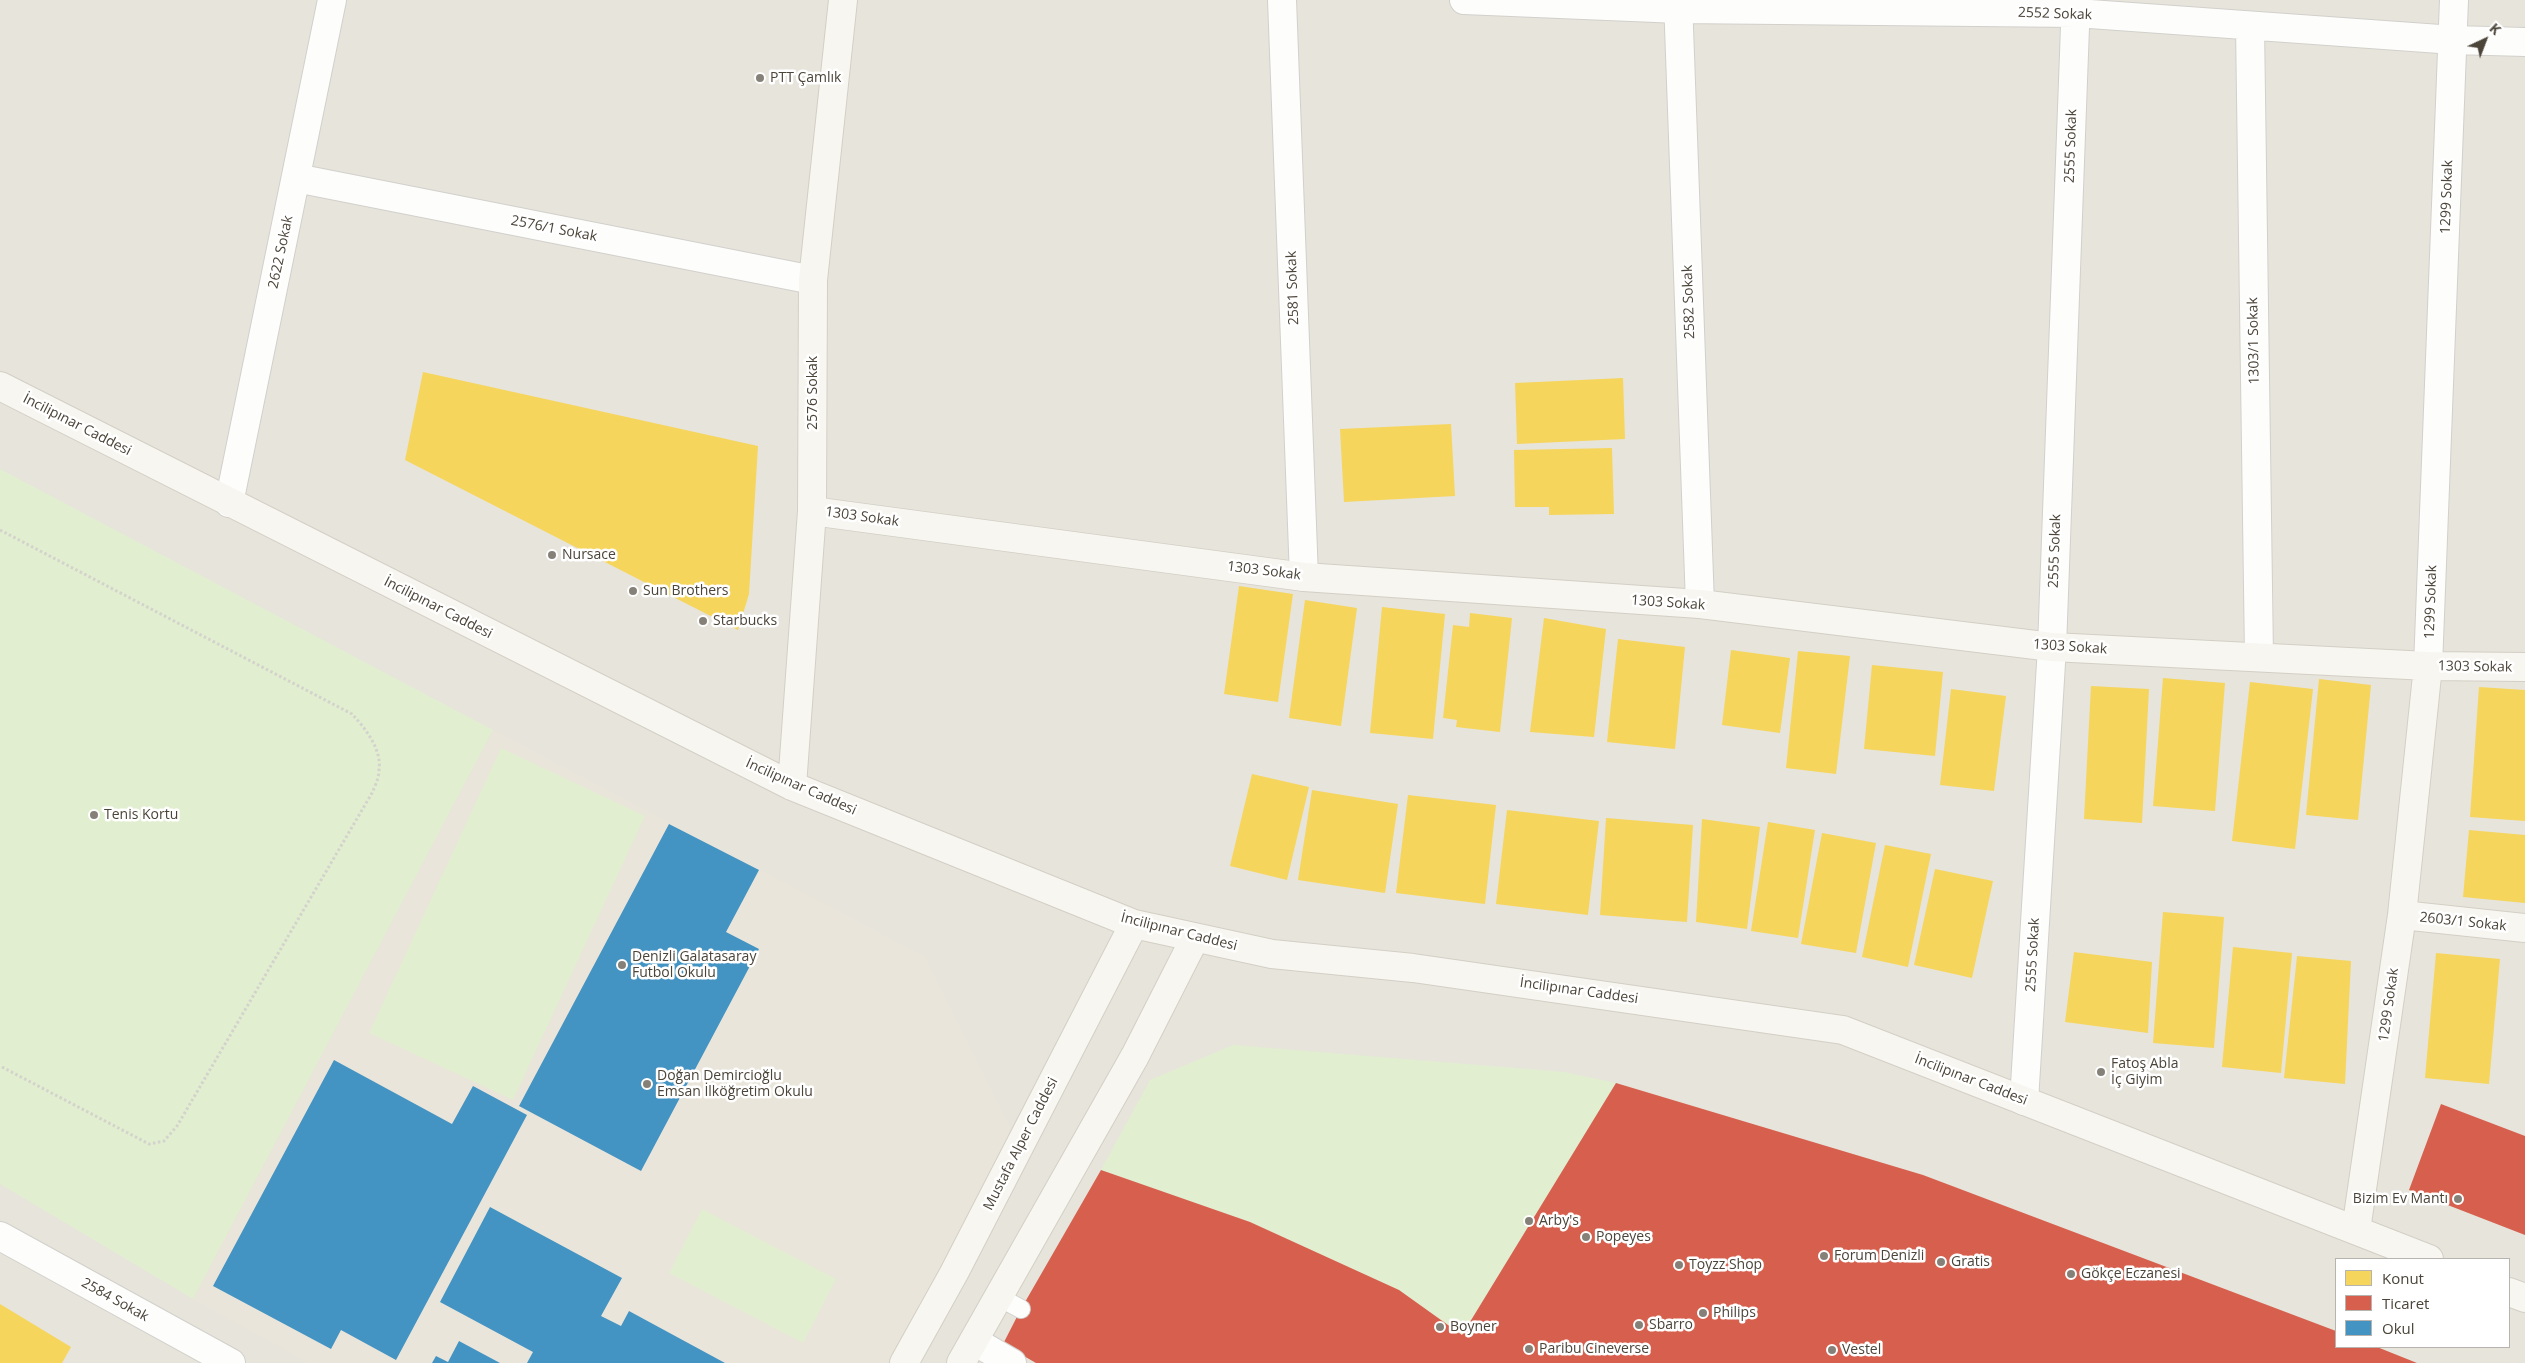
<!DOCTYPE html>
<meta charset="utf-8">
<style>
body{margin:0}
#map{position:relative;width:2525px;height:1363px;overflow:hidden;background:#f4f2ee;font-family:"Open Sans",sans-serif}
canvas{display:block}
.legend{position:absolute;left:2335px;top:1258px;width:175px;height:90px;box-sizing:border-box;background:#fff;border:1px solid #b7b4b0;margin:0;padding:6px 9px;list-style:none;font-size:15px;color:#4b4439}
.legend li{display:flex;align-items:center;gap:10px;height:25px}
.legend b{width:25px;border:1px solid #b7b4b0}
.north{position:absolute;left:2460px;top:15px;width:50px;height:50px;-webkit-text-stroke:4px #fff;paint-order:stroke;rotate:43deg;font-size:14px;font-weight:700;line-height:20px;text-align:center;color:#4b4439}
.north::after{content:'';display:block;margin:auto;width:18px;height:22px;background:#4b4439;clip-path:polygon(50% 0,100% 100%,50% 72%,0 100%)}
</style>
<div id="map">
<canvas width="2525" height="1363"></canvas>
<ul class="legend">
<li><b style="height:14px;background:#f6d55c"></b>Konut</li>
<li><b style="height:14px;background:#d6604d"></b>Ticaret</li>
<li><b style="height:14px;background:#4393c3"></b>Okul</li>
</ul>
<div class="north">K</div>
</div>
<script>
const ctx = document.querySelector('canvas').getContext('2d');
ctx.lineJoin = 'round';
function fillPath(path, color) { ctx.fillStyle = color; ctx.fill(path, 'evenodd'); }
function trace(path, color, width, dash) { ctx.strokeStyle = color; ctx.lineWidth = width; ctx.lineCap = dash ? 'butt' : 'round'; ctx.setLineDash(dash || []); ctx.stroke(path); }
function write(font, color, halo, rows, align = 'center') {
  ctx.font = font + ' "Open Sans",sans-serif'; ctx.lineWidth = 5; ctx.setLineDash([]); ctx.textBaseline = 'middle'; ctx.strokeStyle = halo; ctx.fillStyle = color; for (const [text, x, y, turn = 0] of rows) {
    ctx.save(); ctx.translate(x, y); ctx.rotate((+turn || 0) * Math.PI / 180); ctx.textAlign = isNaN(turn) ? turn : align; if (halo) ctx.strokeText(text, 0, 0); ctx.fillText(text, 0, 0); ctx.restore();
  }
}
const residential = new Path2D(`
 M0,0H2525V1363H0ZM2336,1259H2509V1347H2336Z`);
const education = new Path2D(`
 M493,730L924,956L1015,1138L887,1363H309L193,1299Z`);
const green = new Path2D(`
 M0,469L493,730L193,1299L0,1184Z
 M501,748L645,816L513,1100L369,1033Z
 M1233,1045L1564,1072L1616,1083L1462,1335L1399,1290L1250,1222L1101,1170L1150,1080Z
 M702,1209L836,1279L803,1343L669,1273Z`);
const homes = new Path2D(`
 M423,372L758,446L749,594L738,630L405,460Z
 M1623,378L1625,439L1517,444L1515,383Z
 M1451,424L1455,496L1344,502L1340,429Z
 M1612,448L1614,514L1549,515V507H1515L1514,450Z
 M1239,586L1293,594L1278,702L1224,694Z
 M1305,600L1357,608L1341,726L1289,718Z
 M1382,607L1445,614L1433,739L1370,733Z
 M1470,613L1512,618L1500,732L1456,727L1457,720L1443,718L1453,625L1469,627Z
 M1544,618L1606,629L1594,737L1530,732Z
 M1618,639L1685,647L1675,749L1607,742Z
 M1731,650L1790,658L1780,733L1722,725Z
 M1798,651L1850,656L1836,774L1786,768Z
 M1872,665L1943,672L1935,756L1864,749Z
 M2163,678L2225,683L2215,811L2153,806Z
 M2319,679L2371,685L2358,820L2306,815Z
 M2250,682L2313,689L2295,849L2232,841Z
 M2091,686L2149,689L2142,823L2084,819Z
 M2479,687L2525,690V821L2470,817Z
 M1951,689L2006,696L1994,791L1940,785Z
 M1252,774L1309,787L1287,880L1230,866Z
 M1312,790L1398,804L1385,893L1298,880Z
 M1408,795L1496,805L1485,904L1396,893Z
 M1507,810L1599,821L1588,915L1496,904Z
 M1606,818L1693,825L1687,922L1600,915Z
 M1702,819L1760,827L1747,929L1696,922Z
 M1768,822L1815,830L1798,938L1751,931Z
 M2469,830L2525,835V903L2463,897Z
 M1822,833L1876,843L1856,953L1801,944Z
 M1885,845L1931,854L1908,967L1862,957Z
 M1935,869L1993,881L1972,978L1914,965Z
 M2163,912L2224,917L2214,1048L2153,1043Z
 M2233,947L2292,953L2281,1073L2222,1067Z
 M2074,952L2152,962L2148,1033L2065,1022Z
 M2436,953L2500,959L2489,1084L2425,1078Z
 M2297,956L2351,961L2345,1084L2284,1078Z
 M0,1304L71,1347L62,1363H0Z`);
const shops = new Path2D(`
 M1616,1083L1923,1175L2336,1331V1347H2377L2417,1363H1036L1003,1344L1021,1309L1101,1170L1250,1222L1399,1290L1462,1335Z
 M2441,1104L2525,1136V1235L2409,1190Z`);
const schools = new Path2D(`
 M669,824L759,870L726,932L759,949L641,1171L519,1106Z
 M334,1060L452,1124L473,1086L527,1115L396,1360L341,1330L331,1349L213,1286Z
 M490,1207L622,1278L601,1316L621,1326L629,1311L725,1363H527L533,1352L440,1302Z
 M459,1341L500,1363H432L436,1356L448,1362Z`);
const path = new Path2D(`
 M0,530L352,714C365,728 382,749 379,770C379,778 375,786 372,793L177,1126L164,1141L149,1144L0,1066`);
const lane = new Path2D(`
 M999,1297L1021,1309`);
const street = new Path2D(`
 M1282,0L1304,577
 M1464,0L1679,9L2076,13L2454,40L2525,42
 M1678,0L1700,604
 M2250,26L2259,657
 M296,178L813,280
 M229,503L332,0
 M2428,666L2454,0
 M2024,1101L2052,647L2076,0
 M0,1236L231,1363
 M974,1341L1012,1363`);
const secondary = new Path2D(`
 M0,386L792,786L1134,924L1272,954L1413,968L1843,1030L2429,1259
 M812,511L1304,577L1700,604L2052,647L2428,666L2525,667
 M792,786L812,511L813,280L843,0
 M2402,915L2525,928
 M2356,1230L2402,915L2428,666
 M2509,1292L2525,1298
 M904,1363L954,1273L1134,924
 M961,1363L1135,1056L1195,938`);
const markers = [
 [760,78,5,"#868178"],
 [552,555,5,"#868178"],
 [633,591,5,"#868178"],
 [703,621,5,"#868178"],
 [94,815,5,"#868178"],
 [622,965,5,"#868178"],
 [2101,1072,5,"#868178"],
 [647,1084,5,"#868178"],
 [2458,1199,5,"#868178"],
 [1529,1221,5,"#868178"],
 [1586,1237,5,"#868178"],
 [1824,1256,5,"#868178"],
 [1941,1262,5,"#868178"],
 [1679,1265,5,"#868178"],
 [2071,1274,5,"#868178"],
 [1703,1313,5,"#868178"],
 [1639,1325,5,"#868178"],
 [1440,1327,5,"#868178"],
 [1529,1349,5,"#868178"],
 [1832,1350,5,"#868178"]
];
const streetNames = [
 ["2552 Sokak",2055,14,2],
 ["2555 Sokak",2071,146,-88],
 ["1299 Sokak",2447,197,-88],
 ["2576/1 Sokak",554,229,11],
 ["2622 Sokak",281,252,-78],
 ["2581 Sokak",1293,288,-92],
 ["2582 Sokak",1689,302,-92],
 ["1303/1 Sokak",2254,341,-91],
 ["2576 Sokak",813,393,-90],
 ["İncilipınar Caddesi",77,425,27],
 ["1303 Sokak",862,517,8],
 ["2555 Sokak",2055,551,-88],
 ["1303 Sokak",1264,571,7],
 ["1299 Sokak",2431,602,-88],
 ["1303 Sokak",1668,603,4],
 ["İncilipınar Caddesi",438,608,27],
 ["1303 Sokak",2070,647,4],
 ["1303 Sokak",2475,667,1],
 ["İncilipınar Caddesi",801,787,24],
 ["2603/1 Sokak",2463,922,6],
 ["İncilipınar Caddesi",1179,932,14],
 ["2555 Sokak",2033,955,-87],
 ["İncilipınar Caddesi",1579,991,8],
 ["1299 Sokak",2389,1005,-82],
 ["İncilipınar Caddesi",1971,1080,21],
 ["Mustafa Alper Caddesi",1021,1144,-63],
 ["2584 Sokak",115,1300,29]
];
const poiNames = [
 ["PTT Çamlık",770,78],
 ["Nursace",562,555],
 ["Sun Brothers",643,591],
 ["Starbucks",713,621],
 ["Tenis Kortu",104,815],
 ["Denizli Galatasaray",632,957],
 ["Futbol Okulu",632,973],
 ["Fatoş Abla",2111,1064],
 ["İç Giyim",2111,1080],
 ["Doğan Demircioğlu",657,1076],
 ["Emsan İlköğretim Okulu",657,1092],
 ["Bizim Ev Mantı",2448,1199,"right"],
 ["Arby's",1539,1221],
 ["Popeyes",1596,1237],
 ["Forum Denizli",1834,1256],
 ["Gratis",1951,1262],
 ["Toyzz Shop",1689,1265],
 ["Gökçe Eczanesi",2081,1274],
 ["Philips",1713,1313],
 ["Sbarro",1649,1325],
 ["Boyner",1450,1327],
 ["Paribu Cineverse",1539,1349],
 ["Vestel",1842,1350]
];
fillPath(residential, '#e7e4dc');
fillPath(education, '#eae5da');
fillPath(green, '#e1eecf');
fillPath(homes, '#f6d55c');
fillPath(shops, '#d6604d');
fillPath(schools, '#4393c3');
trace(lane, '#d2d0cb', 20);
trace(street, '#d2d0cb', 30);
trace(secondary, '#d3cfc5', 30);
trace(path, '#d3d2cc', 3, [2.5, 2.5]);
trace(lane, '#fdfdfc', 18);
trace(street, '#fdfdfc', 28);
trace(secondary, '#f7f6f1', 28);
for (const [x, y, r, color] of markers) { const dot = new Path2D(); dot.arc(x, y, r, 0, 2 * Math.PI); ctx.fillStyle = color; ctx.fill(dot); trace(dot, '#fff', 2); }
write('14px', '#4b4439', '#fff', streetNames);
write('14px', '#4b4439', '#fff', poiNames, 'left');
</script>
